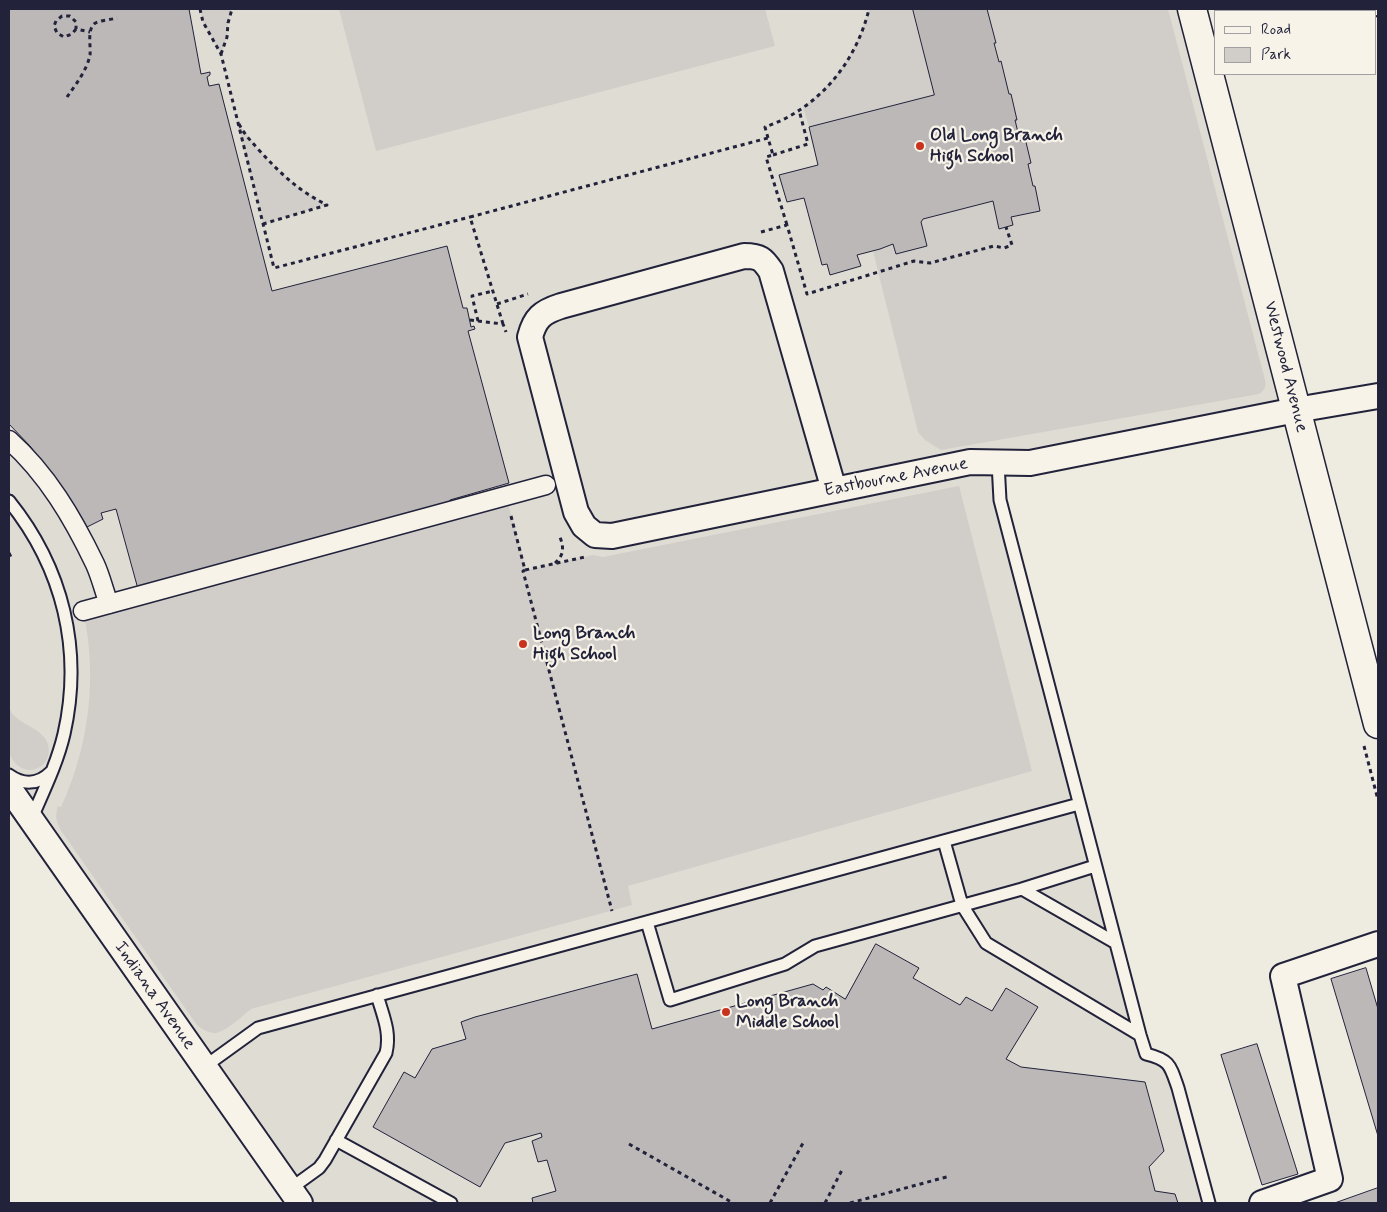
<!DOCTYPE html>
<style>
body{margin:0}
#map{position:relative;width:1387px;height:1212px;overflow:hidden;background:#eeebe1;font-family:Mynerve,sans-serif}
canvas{display:block}
.frame{position:absolute;inset:0;border:10px solid #22223b;pointer-events:none}
.legend{position:absolute;left:1214px;top:10px;width:162px;height:65px;box-sizing:border-box;background:#f7f3e8;border:1px solid #a29fa3;margin:0;padding:6px 9px;list-style:none;font-size:15px;color:#22223b}
.legend li{display:flex;align-items:center;gap:10px;height:25px}
.legend b{width:25px;border:1px solid #a29fa3}
</style>
<div id="map">
<canvas width="1387" height="1212"></canvas>
<div class="frame"></div>
<ul class="legend">
<li><b style="height:6px;background:#f7f3e8"></b>Road</li>
<li><b style="height:14px;background:#d1cdc9"></b>Park</li>
</ul>
</div>
<script>
const ctx = document.querySelector('canvas').getContext('2d');
ctx.lineJoin = 'round';
function fillPath(path, color) { ctx.fillStyle = color; ctx.fill(path, 'evenodd'); }
function trace(path, color, width, dash) { ctx.strokeStyle = color; ctx.lineWidth = width; ctx.lineCap = dash ? 'butt' : 'round'; ctx.setLineDash(dash || []); ctx.stroke(path); }
function write(font, color, halo, rows, align = 'center') {
  ctx.font = font + ' Mynerve,sans-serif'; ctx.lineWidth = 4.5; ctx.setLineDash([]); ctx.textBaseline = 'middle'; ctx.strokeStyle = halo; ctx.fillStyle = color; for (const [text, x, y, turn = 0] of rows) {
    ctx.save(); ctx.translate(x, y); ctx.rotate((+turn || 0) * Math.PI / 180); ctx.textAlign = isNaN(turn) ? turn : align; if (halo) ctx.strokeText(text, 0, 0); ctx.fillText(text, 0, 0); ctx.restore();
  }
}
const built = new Path2D(`
 M9,9H1194L1296,410L998,463L1000,500L1146,1054L1169,1066L1209,1203H300L9,788Z`);
const green = new Path2D(`
 M200,9H232L228,23L227,37L221,54L203,22Z
 M339,9H765L775,46L376,151Z
 M869,9H913L934,95L809,127L803,107C838,80 857,51 869,9Z
 M987,9H1168L1265,380C1266,387 1265,390 1259,394L941,450L925,440L918,432L873,251L893,244L911,249L927,246L921,222L923,219L993,201L1000,229L1013,225L1011,217L1040,211L1028,164L1031,163L1026,139L1020,141L1015,120L1017,119L1011,95L1009,94L1001,61L999,62L994,43L996,42Z
 M236,118C243,131 250,139 259,150C279,173 300,191 327,205L263,224Z
 M959,486L1032,771L628,886L632,905L251,1009C242,1016 226,1032 215,1033C208,1033 202,1029 197,1025L60,829C56,820 55,815 58,806L61,807C89,747 98,676 83,611L506,496L526,570L593,555L603,557Z
 M9,708C16,724 38,726 46,740C59,765 23,786 9,753C7,747 8,714 9,708Z`);
const building = new Path2D(`
 M9,9H189L201,74L210,72V75L207,77L209,86L219,84L272,291L447,246L463,308H467L471,327L474,326L475,329L468,331L509,483L450,500V504L272,550L273,552L138,589L116,509L101,513L103,519L87,527L71,500L30,446L9,424Z
 M913,9H987L996,43H994L999,62L1001,61L1009,94H1011L1017,120H1015L1020,141L1025,138L1031,163L1028,164L1033,186H1035L1040,211L1011,217L1013,225L999,229L993,201L923,219L921,222L927,246L896,254L893,244L880,249L857,255L861,266L830,275L827,264L822,265L804,198L787,202L779,175L818,165L809,127L934,95Z
 M876,944L919,968L913,978L960,1005L966,997L992,1011L1006,988L1038,1007L1006,1059L1021,1067L1145,1082L1164,1151L1149,1167L1155,1191L1175,1194L1178,1203H533L532,1198L556,1191L547,1160L538,1162L532,1141L542,1137L541,1133L505,1143L480,1187L373,1127L404,1072L415,1078L432,1049L466,1039L461,1022L475,1017L637,974L652,1029L813,984L823,990L826,987L845,999Z
 M1366,968L1378,1009V1136L1331,979Z
 M1257,1044L1298,1174L1262,1185L1221,1055Z
 M1378,1188V1203H1335Z`);
const path = new Path2D(`
 M200,9L203,22L221,54L274,268L470,217
 M76,29L72,34L64,37L57,33L54,26L56,21L62,16H70L76,22V29L90,32
 M221,54L227,37L228,23L232,9
 M67,97C76,84 87,70 90,55C91,46 87,31 94,24C99,20 110,20 117,18
 M239,124C244,134 251,141 258,149C280,173 297,190 327,205L263,224
 M768,138L765,127C818,109 856,63 869,9
 M773,155L808,144L799,110
 M761,232L787,225L807,294L914,261L930,263L994,246L1004,248L1012,245L1006,227
 M497,304L528,294
 M470,320L503,324L506,332
 M478,321L472,296L493,291
 M503,324L470,217L768,138L773,155L766,157L787,225
 M511,516L525,570L585,557
 M9,553L12,559
 M555,563C564,555 564,548 560,537
 M525,570L523,571L612,911
 M1364,746L1378,800
 M629,1144L733,1203
 M770,1203L803,1143
 M825,1203L843,1168
 M850,1203L950,1176`);
const service = new Path2D(`
 M1371,11L1378,9
 M998,463L1000,500L1140,1035L1146,1054C1170,1060 1170,1065 1178,1088L1209,1203
 M9,501C63,568 83,650 64,734C57,764 43,792 31,820
 M9,775C23,785 38,785 51,772
 M944,841L962,905L986,943L1140,1035
 M1022,889L1095,866
 M647,922L670,1000L785,964L815,946L1022,889L1116,943
 M204,1067L258,1028L1079,804
 M336,1140L451,1203
 M290,1189L319,1168L325,1160L386,1053C391,1032 383,1016 377,995`);
const pedestrian = new Path2D(`
 M9,440C47,474 73,518 95,564C101,577 104,591 109,604
 M83,611L546,485`);
const minor = new Path2D(`
 M834,490L771,271C763,259 760,256 744,256L561,306C542,312 535,318 530,337L576,512L584,526L595,535L612,536L970,462L1030,463L1296,410L1378,396
 M9,788L300,1203
 M1262,1203L1330,1179L1283,976L1378,944`);
const tertiary = new Path2D(`
 M1192,9L1378,724`);
const markers = [
 [920,146,5,"#c8321e"],
 [523,644,5,"#c8321e"],
 [726,1012,5,"#c8321e"]
];
const poiNames = [
 ["Old Long Branch",930,136],
 ["High School",930,157],
 ["Long Branch",533,634],
 ["High School",533,655],
 ["Long Branch",736,1002],
 ["Middle School",736,1023]
];
const streetNames = [
 ["Westwood Avenue",1285,367,76],
 ["Eastbourne Avenue",896,478,-11],
 ["Indiana Avenue",154,996,55]
];
fillPath(built, '#dfdcd4');
fillPath(green, '#d1cdc9');
fillPath(building, '#bbb8b7');
trace(building, '#22223b', 1);
trace(service, '#22223b', 15);
trace(pedestrian, '#22223b', 21);
trace(minor, '#22223b', 28);
trace(tertiary, '#22223b', 31);
trace(path, '#22223b', 3, [4, 4]);
trace(service, '#f7f3e8', 11);
trace(pedestrian, '#f7f3e8', 18);
trace(minor, '#f7f3e8', 24);
trace(tertiary, '#f7f3e8', 28);
for (const [x, y, r, color] of markers) { const dot = new Path2D(); dot.arc(x, y, r, 0, 2 * Math.PI); ctx.fillStyle = color; ctx.fill(dot); trace(dot, '#f7f3e8', 2); }
write('bold 18px', '#22223b', '#f7f3e8', poiNames, 'left');
write('18px', '#22223b', '#f7f3e8', streetNames);
</script>
